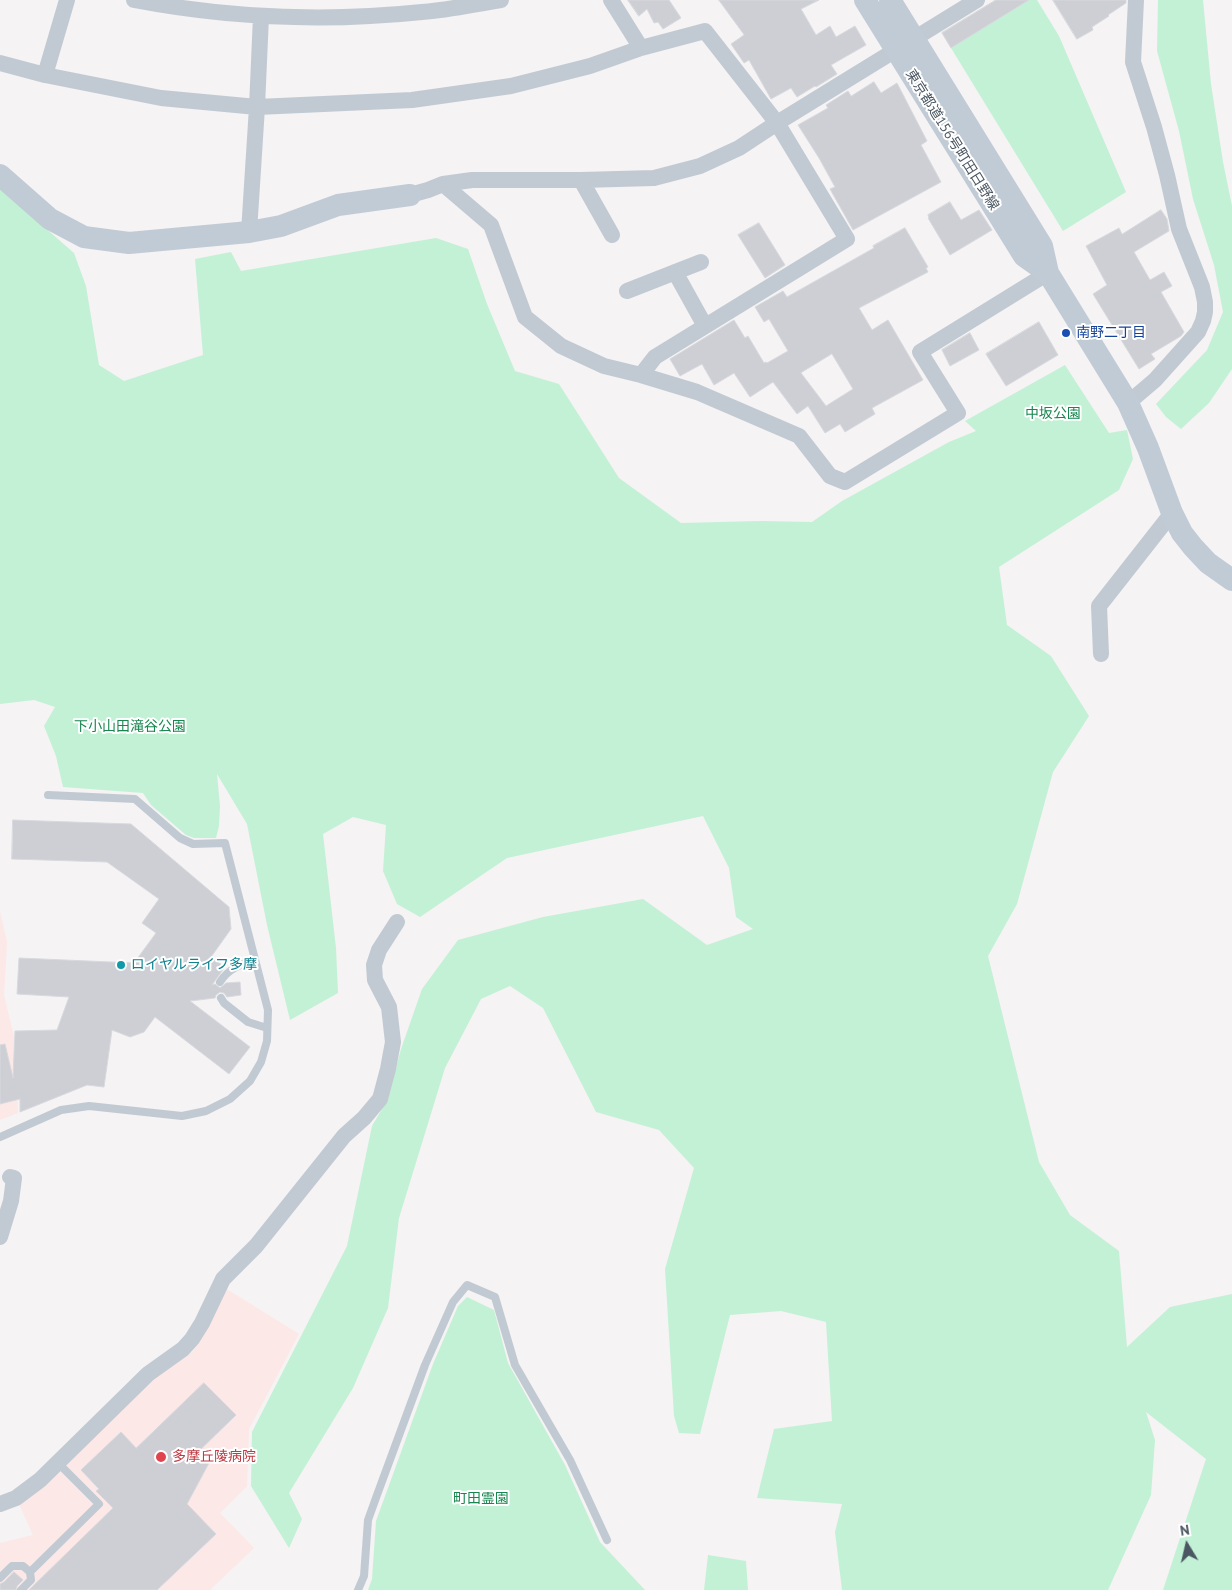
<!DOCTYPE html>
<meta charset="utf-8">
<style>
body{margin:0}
#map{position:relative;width:1232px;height:1590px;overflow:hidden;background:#f5f3f3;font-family:"PT Sans",sans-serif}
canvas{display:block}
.north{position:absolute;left:1162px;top:1520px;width:50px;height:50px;-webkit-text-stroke:4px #fff;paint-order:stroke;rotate:351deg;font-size:14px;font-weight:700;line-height:20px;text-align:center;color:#4a5661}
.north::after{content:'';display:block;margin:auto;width:18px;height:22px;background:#4a5661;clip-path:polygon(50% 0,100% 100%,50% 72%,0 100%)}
</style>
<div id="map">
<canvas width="1232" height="1590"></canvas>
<div class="north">N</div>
</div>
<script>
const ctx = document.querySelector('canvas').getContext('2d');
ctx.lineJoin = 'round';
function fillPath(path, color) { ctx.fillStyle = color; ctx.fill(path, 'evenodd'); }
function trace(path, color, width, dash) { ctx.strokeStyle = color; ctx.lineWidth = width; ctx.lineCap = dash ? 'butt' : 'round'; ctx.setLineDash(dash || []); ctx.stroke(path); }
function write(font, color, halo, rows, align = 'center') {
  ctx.font = font + ' "PT Sans","Noto Sans JP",sans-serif'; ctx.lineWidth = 4; ctx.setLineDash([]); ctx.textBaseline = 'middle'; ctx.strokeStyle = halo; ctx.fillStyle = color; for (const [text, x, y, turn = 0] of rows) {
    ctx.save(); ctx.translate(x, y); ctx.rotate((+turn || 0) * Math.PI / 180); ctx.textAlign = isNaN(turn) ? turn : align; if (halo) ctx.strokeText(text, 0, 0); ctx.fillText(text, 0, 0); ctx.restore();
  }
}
const medical = new Path2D(`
 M0,912L7,942L4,995L16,1045L18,1113L0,1120Z
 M225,1288L299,1334L249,1429L247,1486L220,1513L254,1548L210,1590H0V1543L33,1535L19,1504L154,1379L193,1351L202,1338Z`);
const green = new Path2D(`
 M1029,0H1037L1059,36L1126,192L1063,231L951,48Z
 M1158,0H1203L1211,84L1223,162L1232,206V369L1209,403L1181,429L1166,417L1156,404L1207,350L1223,312L1214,265L1193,199L1179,131L1157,51Z
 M0,183L12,199L74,253L86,286L99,365L124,381L203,355L195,259L231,252L241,271L436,238L468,249L487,304L515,371L559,384L619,478L681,523L760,521L812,522L842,501L949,442L976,431L965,421L1065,365L1109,433L1127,430L1133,459L1119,490L999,567L1007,625L1051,656L1089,716L1053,772L1017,904L988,956L1039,1162L1070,1215L1119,1251L1127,1347L1170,1307L1232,1294V1590H1163L1206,1459L1146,1412L1155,1440L1151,1495L1108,1590H842L835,1532L842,1504L757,1498L774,1429L832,1421L826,1322L781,1311L730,1315L700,1434L679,1433L674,1416L665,1269L694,1168L659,1130L596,1112L543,1008L510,986L481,999L445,1068L399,1218L388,1308L353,1388L289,1493L302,1519L289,1548L251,1486L252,1432L347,1246L372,1126L388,1099L401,1049L422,989L458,940L543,917L643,899L707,945L753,929L736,917L729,868L703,816L507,858L420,917L397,904L383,871L386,825L353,817L323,834L336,948L338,993L290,1020L267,925L247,824L217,774L220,806L219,826L216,838H194L186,835L151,805L143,793L63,787L56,756L44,726L55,707L34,700L0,704Z
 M467,1297L494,1310L508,1363L565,1465L600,1542L645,1590H368L372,1579L376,1521L433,1364L458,1306Z
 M708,1555L746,1561L748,1590H704Z`);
const building = new Path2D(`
 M628,0H669L681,18L663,29L658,22L654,23L647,9L639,16Z
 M719,0H819L801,9L816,35L830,26L836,37L855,26L866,45L831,65L837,74L816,87L815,86L797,97L791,88L771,99L749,60L744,63L731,44L744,35Z
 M996,0H1029L951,48L942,33Z
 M1053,0H1126V3L1108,15L1109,16L1092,27L1093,30L1077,39Z
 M874,82L881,93L897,83L927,141L921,145L941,182L853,230L830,189L835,187L819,158L798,125L828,108L826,105L848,91L851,96Z
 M950,202L961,220L979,210L992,230L950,255L928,218H929L928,215Z
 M1161,210L1167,219L1169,231L1134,252L1150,280L1164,272L1172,286L1161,292L1184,332L1181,336L1151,354L1155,359L1139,369L1093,294L1107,285L1086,246L1119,228L1122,234Z
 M759,223L785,265L765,278L738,235Z
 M905,228L928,267L926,268L928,272L859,308L872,330L888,320L923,380L872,408L875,414L845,432L840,424L825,433L808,406L797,414L773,382L750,397L734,373L714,385L702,364L680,376L670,359L734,320L745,338L748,336L764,363L766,362L767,363L788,351L769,319L764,322L755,307L783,291L787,297L874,248L873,246ZM832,354L853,389L826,406L801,373Z
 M1039,322L1058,355L1006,386L986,354Z
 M970,333L979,350L950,366L942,350Z
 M13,820L131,824L229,907L231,929L211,957L225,967L212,985L215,984L220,988L226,983L240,982L241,995L227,997L224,993L220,992L216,995L215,998L190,1001L250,1047L229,1074L155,1017L144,1032L130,1037L112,1030L104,1087L87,1085L20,1112V1099L0,1104V1045L5,1044L13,1078L15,1031L57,1030L69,997L17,994L19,958L134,963L156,933L142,923L159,899L107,862L12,859Z
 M204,1383L236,1415L198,1452L209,1463L187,1504L216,1534L157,1590H29L113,1508L96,1491L99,1489L81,1470L121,1432L136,1448Z
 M14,1572L23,1580L17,1586L16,1590H0V1584L4,1582Z`);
const lane = new Path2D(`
 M220,982C228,969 241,964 255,960
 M221,998L224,1003L248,1022L267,1028
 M0,1137L61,1110L89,1106L182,1116L206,1111L230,1099L250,1081L261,1062L267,1041L268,1010L225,843L193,844L180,838L135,799L48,795
 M30,1572L99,1504L58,1463
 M0,1578L12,1566H23L30,1572L31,1580L21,1590
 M358,1590L364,1576L368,1520L377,1495L425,1365L453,1302L467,1285L495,1297L515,1365L570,1460L607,1540`);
const street = new Path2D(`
 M134,0C228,18 326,22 422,12C449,10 475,4 501,0
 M611,0L641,48
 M0,63L45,75L161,98L257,107L412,100L511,86L590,66L641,48L705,31L777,123L847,239L655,357L641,375
 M45,75L67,0
 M581,180L612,235
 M443,184L491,225L525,317L561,346L604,366L641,375L697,392L799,436L830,476L845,482L958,413L920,352L1048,273
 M410,195L428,190L443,184L472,180H581L654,178L700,166L739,148L777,123L977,0
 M249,232L257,107L261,16
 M675,272L705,326
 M627,291L701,262
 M1128,403L1155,380L1198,332L1203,321L1205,312V302L1202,287L1179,229L1167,175L1154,127L1133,62L1136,0
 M1101,654L1099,606L1172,513
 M0,1237L11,1201L14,1178L10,1177
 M0,1504L16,1498L40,1480L148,1374L183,1349L192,1339L202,1323L223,1279L256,1246L344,1136L364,1118L380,1099L388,1069L393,1042L389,1007L375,980L374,965L379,950L397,922`);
const secondary = new Path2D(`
 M865,0L1024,256L1048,273
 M890,0L1042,246L1048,273L1128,403L1148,448L1172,513L1182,533L1193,547L1208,563L1232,580
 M0,175L50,219L84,237L129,243L249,232L281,226L338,205L410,195`);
const markers = [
 [1066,333,5,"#1a4fb4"],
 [121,965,5,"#0f9aa8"],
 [161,1457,6,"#e0444e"]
];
const streetNames = [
 ["東京都道156号町田日野線",952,140,58]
];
const transitNames = [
 ["南野二丁目",1076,333]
];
const parkNames = [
 ["中坂公園",1053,414],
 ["下小山田滝谷公園",130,727],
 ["町田霊園",481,1499]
];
const cultureNames = [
 ["ロイヤルライフ多摩",131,965]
];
const healthNames = [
 ["多摩丘陵病院",172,1457]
];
fillPath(medical, '#fce8e6');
fillPath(green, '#c3f1d5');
fillPath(building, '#cdcfd5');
trace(building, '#d7d9de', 1);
trace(lane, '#c1cad2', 8);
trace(street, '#c1cad2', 16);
trace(secondary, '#c1cbd6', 22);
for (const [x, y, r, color] of markers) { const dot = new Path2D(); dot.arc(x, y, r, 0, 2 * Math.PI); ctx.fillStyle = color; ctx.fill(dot); trace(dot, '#fff', 2); }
write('14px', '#4a5661', '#fff', streetNames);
write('14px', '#164399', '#fff', transitNames, 'left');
write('14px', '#17864f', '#fff', parkNames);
write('14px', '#0d838f', '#fff', cultureNames, 'left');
write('14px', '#be3a42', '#fff', healthNames, 'left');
</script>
